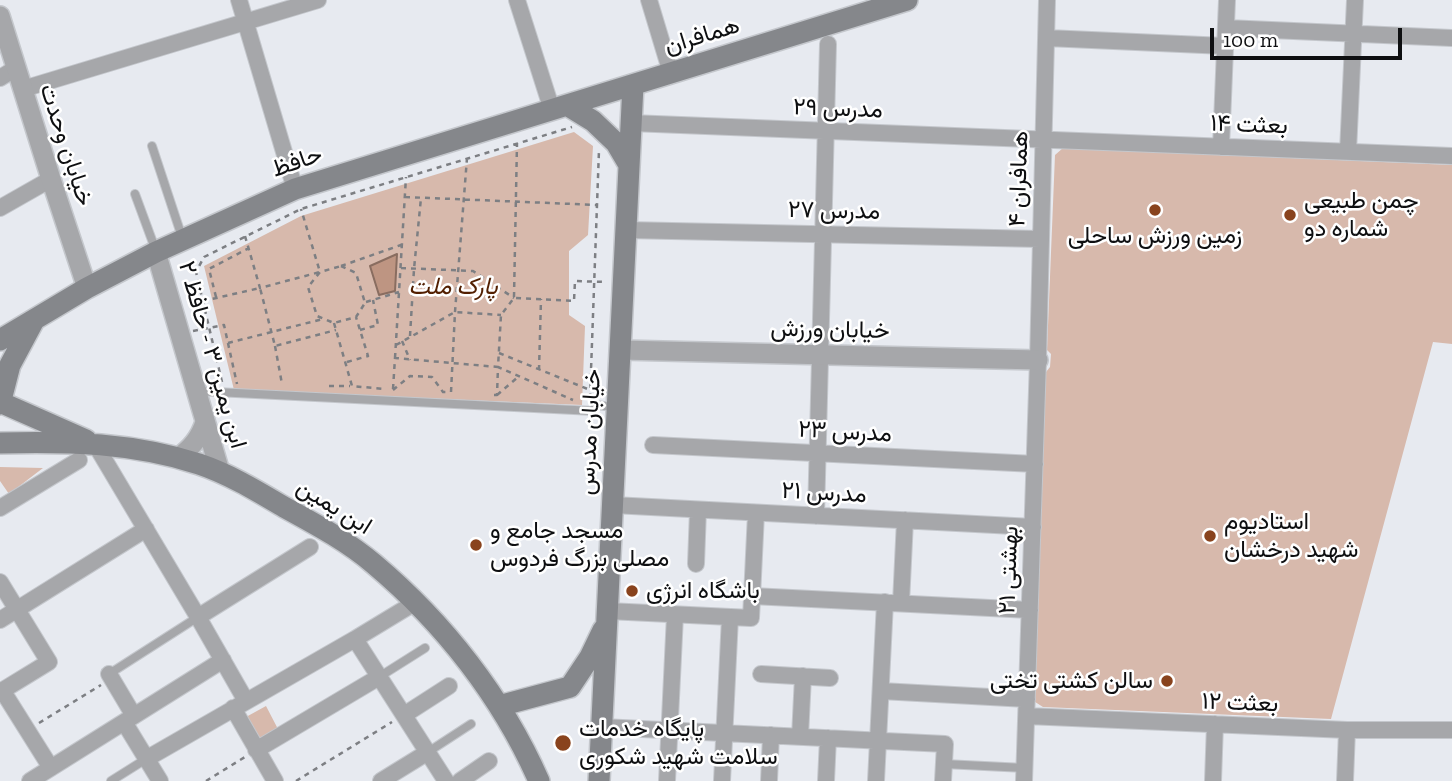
<!DOCTYPE html>
<meta charset="utf-8">
<style>
body{margin:0}
#map{position:relative;width:1452px;height:781px;overflow:hidden;background:#e7eaf0;font-family:"Zilla Slab",serif}
canvas{display:block}
.scale{position:absolute;left:1210px;top:28px;width:192px;height:32px;box-sizing:border-box;border:4px solid #0e0f11;border-top:0;padding-left:9px;font-size:21px;line-height:24px;white-space:nowrap;color:#0e0f11;-webkit-text-stroke:5px #fff;paint-order:stroke}
</style>
<div id="map">
<canvas width="1452" height="781"></canvas>
<div class="scale">100 m</div>
</div>
<script>
const ctx = document.querySelector('canvas').getContext('2d');
ctx.lineJoin = 'round';
function fillPath(path, color) { ctx.fillStyle = color; ctx.fill(path, 'evenodd'); }
function trace(path, color, width, dash) { ctx.strokeStyle = color; ctx.lineWidth = width; ctx.lineCap = dash ? 'butt' : 'round'; ctx.setLineDash(dash || []); ctx.stroke(path); }
function write(font, color, halo, rows, align = 'center') {
  ctx.font = font + ' "Zilla Slab",Vazirmatn,serif'; ctx.lineWidth = 5; ctx.setLineDash([]); ctx.textBaseline = 'middle'; ctx.strokeStyle = halo; ctx.fillStyle = color; for (const [text, x, y, turn = 0] of rows) {
    ctx.save(); ctx.translate(x, y); ctx.rotate((+turn || 0) * Math.PI / 180); ctx.textAlign = isNaN(turn) ? turn : align; if (halo) ctx.strokeText(text, 0, 0); ctx.fillText(text, 0, 0); ctx.restore();
  }
}
const green = new Path2D(`
 M574,132L593,146L588,235L569,251V315L585,326L582,405L234,390L204,266L301,216Z
 M1063,148L1452,165V344L1433,342L1331,719L1043,707L1032,700L1046,372L1050,367L1051,354L1047,350L1055,155Z
 M0,467L43,468L9,494L0,481Z
 M266,706L279,731L259,741L246,717Z`);
const water = new Path2D(`
 M397,254L395,291L379,295L370,266Z`);
const path = new Path2D(`
 M405,197L597,205
 M245,236L260,288L320,272L301,209
 M341,266L356,273L365,303L356,317L334,323L317,316L308,287L320,272Z
 M341,266L401,245
 M401,268L473,271L514,298
 M216,297L209,269L249,248
 M514,297L517,143
 M203,301L260,288L275,346L336,330
 M366,302L399,292
 M334,323L352,386L384,389
 M360,330L378,325L373,300
 M193,331L224,325L237,384
 M410,336L414,269L421,198
 M402,341L410,360
 M228,343L323,319
 M396,345L455,312L501,315
 M275,346L282,384
 M499,353L590,390
 M395,358L406,177
 M347,362L368,356L356,317
 M539,370L541,299
 M222,382L196,272L204,257L301,209L572,127
 M329,386H350
 M393,389L395,358L498,367L501,315L514,298L574,301L575,281L606,282
 M393,390L410,376L432,377L443,392H446
 M451,392L455,312L467,158
 M494,395H497L498,367L573,400
 M497,395L518,377
 M590,398L599,150
 M39,723L101,685
 M206,781L245,757
 M296,781L392,722`);
const service = new Path2D(`
 M152,146L183,240
 M135,194L156,251
 M196,391L594,411L595,405L615,407
 M109,674L198,617
 M379,677L425,648
 M428,752L471,724
 M944,764L1025,768
 M111,781L146,759`);
const minor = new Path2D(`
 M239,0L295,189
 M517,0L552,110
 M649,0L671,73
 M1226,28L1452,38
 M1047,38L1225,46
 M0,78L16,68
 M23,89L318,0
 M631,123L1452,156
 M1221,147L1227,0
 M1348,152L1355,0
 M0,208L51,179
 M626,230L1040,239
 M95,444L198,617L246,701
 M653,445L1035,464
 M613,505L1033,527
 M0,508L79,460
 M816,516L828,44
 M696,564L698,510
 M0,582L49,662L0,692
 M752,596L1030,610
 M901,603L905,520
 M608,611L751,618L756,513
 M198,617L310,547
 M0,620L146,529
 M355,639L446,781
 M109,674L134,716
 M761,674L830,678
 M2,690L51,768
 M881,691L1027,699
 M233,708L275,781
 M404,715L449,686
 M1027,716L1347,730H1452
 M124,722L160,781
 M602,727L945,744L943,781
 M800,737L803,676
 M256,750L379,677
 M146,759L355,639L416,602
 M30,781L223,660
 M381,781L428,752
 M460,781L489,761
 M667,781L675,615
 M722,781L730,617
 M769,781L771,735
 M826,781L828,738
 M876,781L885,602
 M1024,781L1038,360L1047,0
 M1213,781L1215,724
 M1345,781L1347,730`);
const tertiary = new Path2D(`
 M0,16L51,179L87,288
 M156,252L220,472
 M621,350L1038,360
 M178,458C191,448 200,438 205,422`);
const secondary = new Path2D(`
 M567,105L593,121L616,143L629,165
 M0,340L87,288L156,252L295,189L907,0
 M0,402L86,440
 M0,404L10,365L33,322
 M0,443C67,441 135,443 199,464C229,474 257,491 284,507C315,524 347,541 374,564C444,623 502,697 539,781
 M570,687L590,657L603,630
 M499,706L570,687
 M599,781L633,85`);
const markers = [
 [1155,210,7,"#89431d"],
 [1290,215,7,"#89431d"],
 [1210,536,7,"#89431d"],
 [476,545,7,"#89431d"],
 [632,591,7,"#89431d"],
 [1167,681,7,"#89431d"],
 [563,743,9,"#89431d"]
];
const streetNames = [
 ["همافران",702,36,-17],
 ["مدرس ۲۹",838,109,2],
 ["بعثت ۱۴",1249,125,2],
 ["خیابان وحدت",66,145,72],
 ["حافظ",297,162,-19],
 ["همافران ۴",1019,179,-88],
 ["مدرس ۲۷",834,211,1],
 ["خیابان ورزش",830,330,1],
 ["ابن یمین ۳ - حافظ ۲",212,355,74],
 ["خیابان مدرس",590,432,-87],
 ["مدرس ۲۳",845,432,3],
 ["مدرس ۲۱",824,493,3],
 ["ابن یمین",334,507,32],
 ["بهشتی ۲۱",1009,570,-88],
 ["بعثت ۱۲",1240,703,2]
];
const poiNames = [
 ["چمن طبیعی",1304,201],
 ["شماره دو",1304,229],
 ["زمین ورزش ساحلی",1155,236,"center"],
 ["استادیوم",1224,522],
 ["شهید درخشان",1224,550],
 ["مسجد جامع و",490,531],
 ["مصلی بزرگ فردوس",490,559],
 ["باشگاه انرژی",646,591],
 ["سالن کشتی تختی",1153,681,"right"],
 ["پایگاه خدمات",579,729],
 ["سلامت شهید شکوری",579,757]
];
const parkNames = [
 ["پارک ملت",453,287]
];
fillPath(green, '#d7b9ac');
fillPath(water, '#be9582');
trace(water, '#896d60', 2);
trace(service, '#c4c7cc', 10);
trace(minor, '#c4c7cc', 18);
trace(tertiary, '#c4c7cc', 22);
trace(secondary, '#c4c7cc', 24);
trace(path, '#7d7f83', 2.5, [5, 5]);
trace(service, '#a6a7aa', 8);
trace(minor, '#a6a7aa', 16);
trace(tertiary, '#a6a7aa', 19);
trace(secondary, '#85878b', 21);
for (const [x, y, r, color] of markers) { const dot = new Path2D(); dot.arc(x, y, r, 0, 2 * Math.PI); ctx.fillStyle = color; ctx.fill(dot); trace(dot, '#fff', 2.5); }
write('24px', '#0e0f11', '#fff', streetNames);
write('24px', '#0e0f11', '#fff', poiNames, 'left');
write('italic 24px', '#521f01', '#fff', parkNames);
</script>
